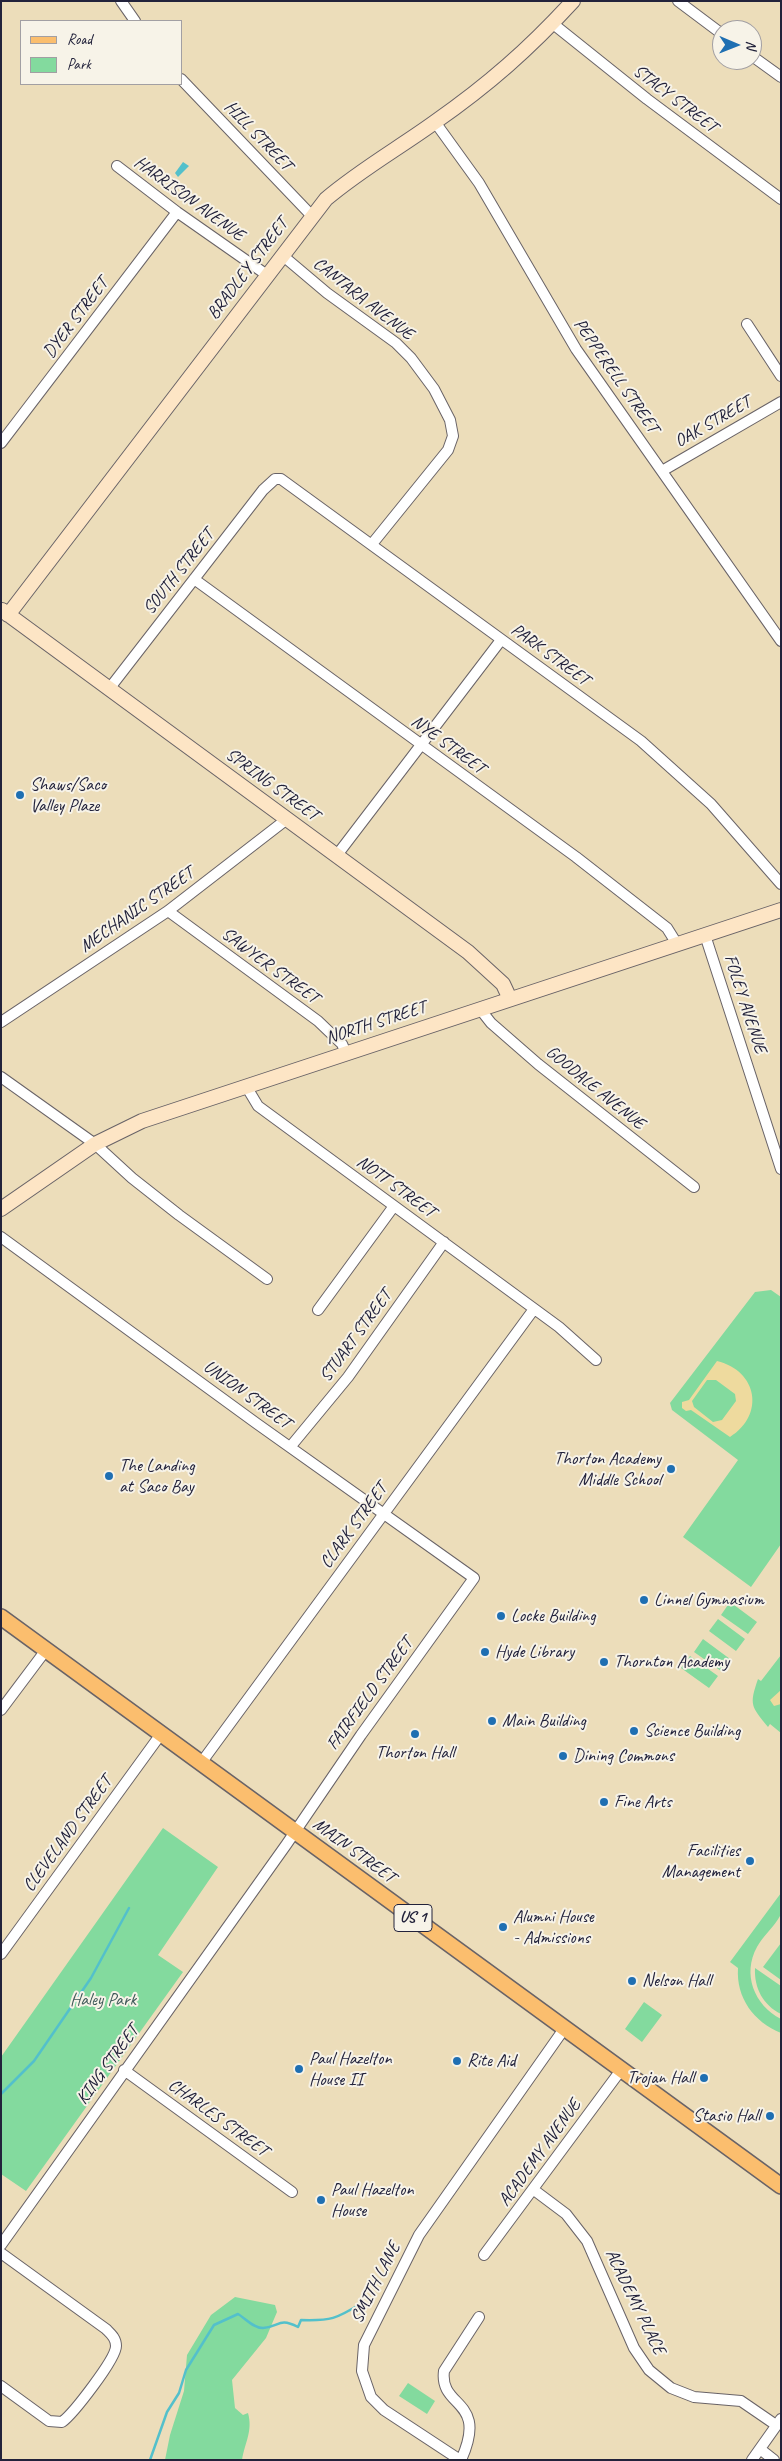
<!DOCTYPE html>
<style>
body{margin:0}
#map{position:relative;width:782px;height:2461px;overflow:hidden;background:#ecddba;font-family:Caveat,sans-serif}
canvas{display:block}
.frame{position:absolute;inset:0;border:2px solid #22223b;pointer-events:none}
.legend{position:absolute;left:20px;top:20px;width:162px;height:65px;box-sizing:border-box;background:#f7f3e8;border:1px solid #a29fa3;margin:0;padding:6px 9px;list-style:none;font-size:15px;color:#22223b}
.legend li{display:flex;align-items:center;gap:10px;height:25px}
.legend b{width:25px;border:1px solid #a29fa3}
.north{position:absolute;left:712px;top:20px;width:50px;height:50px;box-sizing:border-box;background:#f7f3e8;border:1px solid #a29fa3;border-radius:50%;rotate:91deg;font-size:14px;font-weight:700;line-height:20px;text-align:center;color:#22223b}
.north::after{content:'';display:block;margin:auto;width:18px;height:22px;background:#1f6fb2;clip-path:polygon(50% 0,100% 100%,50% 72%,0 100%)}
</style>
<div id="map">
<canvas width="782" height="2461"></canvas>
<div class="frame"></div>
<ul class="legend">
<li><b style="height:6px;background:#fbbe6e"></b>Road</li>
<li><b style="height:14px;background:#83da9e"></b>Park</li>
</ul>
<div class="north">N</div>
</div>
<script>
const ctx = document.querySelector('canvas').getContext('2d');
ctx.lineJoin = 'round';
function fillPath(path, color) { ctx.fillStyle = color; ctx.fill(path, 'evenodd'); }
function trace(path, color, width, dash) { ctx.strokeStyle = color; ctx.lineWidth = width; ctx.lineCap = dash ? 'butt' : 'round'; ctx.setLineDash(dash || []); ctx.stroke(path); }
function write(font, color, halo, rows, align = 'center') {
  ctx.font = font + ' Caveat,sans-serif'; ctx.lineWidth = 4; ctx.setLineDash([]); ctx.textBaseline = 'middle'; ctx.strokeStyle = halo; ctx.fillStyle = color; for (const [text, x, y, turn = 0] of rows) {
    ctx.save(); ctx.translate(x, y); ctx.rotate((+turn || 0) * Math.PI / 180); ctx.textAlign = isNaN(turn) ? turn : align; if (halo) ctx.strokeText(text, 0, 0); ctx.fillText(text, 0, 0); ctx.restore();
  }
}
const green = new Path2D(`
 M771,1290L781,1297V1544L751,1587L683,1537L738,1460L672,1410L670,1403L755,1292Z
 M730,1602L757,1622L748,1634L721,1615Z
 M718,1619L745,1639L736,1651L709,1631Z
 M703,1639L730,1659L721,1671L694,1652Z
 M781,1655V1733L770,1724L768,1727C751,1706 749,1705 758,1679L761,1681Z
 M690,1656L718,1676L709,1688L681,1668Z
 M163,1828L218,1867L158,1955L183,1972L26,2191L1,2174V2057Z
 M781,1893C781,1899 782,1910 780,1916C774,1927 763,1936 757,1947C742,1974 754,2005 781,2019V2033C754,2022 736,1998 738,1968L730,1962Z
 M781,1943V1980L763,1967Z
 M755,1968L781,1986V2014C763,2005 754,1988 755,1968Z
 M644,2002L662,2015L642,2042L625,2029Z
 M235,2297L275,2305L277,2312L266,2338L232,2380L235,2408L243,2415L248,2413C253,2431 245,2442 242,2460H165L170,2435L184,2391L187,2355L211,2315Z
 M408,2383L435,2401L427,2414L399,2396Z`);
const sand = new Path2D(`
 M717,1361C758,1371 765,1415 730,1437L691,1410L686,1411L682,1408V1402L689,1400ZM707,1380H716L735,1394L736,1401L722,1420L713,1422L694,1407L692,1401Z
 M781,1690V1704L774,1706L770,1700Z`);
const water = new Path2D(`
 M183,162L189,166L178,177L175,173Z`);
const stream = new Path2D(`
 M1,2094L34,2061L91,1978L129,1908
 M150,2460L167,2412L179,2393L186,2370L214,2325L238,2314C245,2318 253,2328 263,2328C280,2327 278,2317 298,2327L301,2320C331,2321 336,2319 362,2303`);
const street = new Path2D(`
 M121,1L135,21
 M678,1L722,34
 M552,23L647,99L781,199
 M752,56L781,77
 M181,79L312,216
 M435,122L479,183L576,349L781,641
 M117,166L177,212L267,275
 M282,255L327,293L396,343L411,358L434,389L450,420L453,436L448,450L372,544
 M747,324L781,376
 M1,443L177,212
 M662,471L781,402
 M194,579L576,857L667,928L677,944
 M109,689L263,490L275,479H281L641,741L711,804L781,884
 M337,855L501,640
 M168,911L318,1021L342,1044L346,1053
 M705,935L781,1169
 M480,1009L491,1023L538,1064L694,1187
 M1,1022L168,911L287,819
 M1,1077L95,1144L132,1178L179,1215L267,1279
 M246,1086L258,1106L559,1327L596,1360
 M1,1237L256,1423L474,1578L361,1735L286,1845L1,2245
 M318,1310L394,1206
 M291,1446L348,1377L444,1242
 M1,1710L46,1650
 M201,1763L534,1309
 M1,1954L161,1734
 M124,2070L292,2192
 M534,2190L566,2214L587,2241L634,2348L649,2370L671,2388L694,2397L741,2401L776,2425
 M1,2253L106,2329C111,2334 116,2338 116,2346C116,2359 73,2414 62,2422L49,2421L1,2386
 M484,2255L621,2070
 M760,2449L774,2460
 M460,2460L384,2410L371,2397L362,2371L364,2345L419,2235L564,2029
 M461,2460C489,2398 439,2409 444,2371L479,2317
 M752,2460L781,2419`);
const secondary = new Path2D(`
 M2,610L468,952L503,984L510,999
 M8,615L326,199C360,170 399,148 435,122C488,85 529,49 573,1
 M1,1209L95,1144L142,1121L781,910`);
const primary = new Path2D(`
 M1,1617L781,2186`);
const markers = [
 [20,795,5,"#1f6fb2"],
 [671,1469,5,"#1f6fb2"],
 [109,1476,5,"#1f6fb2"],
 [644,1600,5,"#1f6fb2"],
 [501,1616,5,"#1f6fb2"],
 [485,1652,5,"#1f6fb2"],
 [604,1662,5,"#1f6fb2"],
 [492,1721,5,"#1f6fb2"],
 [634,1731,5,"#1f6fb2"],
 [415,1734,5,"#1f6fb2"],
 [563,1756,5,"#1f6fb2"],
 [604,1802,5,"#1f6fb2"],
 [750,1861,5,"#1f6fb2"],
 [503,1927,5,"#1f6fb2"],
 [632,1981,5,"#1f6fb2"],
 [457,2061,5,"#1f6fb2"],
 [299,2069,5,"#1f6fb2"],
 [704,2078,5,"#1f6fb2"],
 [770,2116,5,"#1f6fb2"],
 [321,2200,5,"#1f6fb2"]
];
const shields = [
 [413,1918,38]
];
const shieldNames = [
 ["US 1",413,1918]
];
const streetNames = [
 ["STACY STREET",675,99,37],
 ["HILL STREET",258,136,46],
 ["HARRISON AVENUE",189,199,36],
 ["BRADLEY STREET",248,269,-53],
 ["CANTARA AVENUE",363,299,38],
 ["DYER STREET",76,318,-53],
 ["PEPPERELL STREET",616,376,55],
 ["OAK STREET",713,422,-30],
 ["SOUTH STREET",179,572,-52],
 ["PARK STREET",550,655,36],
 ["NYE STREET",448,745,36],
 ["SPRING STREET",272,785,36],
 ["MECHANIC STREET",137,910,-35],
 ["SAWYER STREET",270,966,36],
 ["FOLEY AVENUE",745,1004,72],
 ["NORTH STREET",376,1023,-18],
 ["GOODALE AVENUE",595,1088,39],
 ["NOTT STREET",396,1187,36],
 ["STUART STREET",356,1336,-54],
 ["UNION STREET",247,1395,36],
 ["CLARK STREET",354,1526,-54],
 ["FAIRFIELD STREET",370,1694,-54],
 ["CLEVELAND STREET",68,1834,-54],
 ["MAIN STREET",354,1851,36],
 ["KING STREET",108,2065,-54],
 ["CHARLES STREET",218,2118,36],
 ["ACADEMY AVENUE",540,2153,-54],
 ["SMITH LANE",376,2283,-63],
 ["ACADEMY PLACE",635,2302,64]
];
const poiNames = [
 ["Shaws/Saco",30,785],
 ["Valley Plaze",30,806],
 ["Thorton Academy",661,1459,"right"],
 ["Middle School",661,1480,"right"],
 ["The Landing",119,1466],
 ["at Saco Bay",119,1487],
 ["Linnel Gymnasium",654,1600],
 ["Locke Building",511,1616],
 ["Hyde Library",495,1652],
 ["Thornton Academy",614,1662],
 ["Main Building",502,1721],
 ["Science Building",644,1731],
 ["Thorton Hall",415,1753,"center"],
 ["Dining Commons",573,1756],
 ["Fine Arts",614,1802],
 ["Facilities",740,1851,"right"],
 ["Management",740,1872,"right"],
 ["Alumni House",513,1917],
 ["- Admissions",513,1938],
 ["Nelson Hall",642,1981],
 ["Paul Hazelton",309,2059],
 ["House II",309,2080],
 ["Rite Aid",467,2061],
 ["Trojan Hall",694,2078,"right"],
 ["Stasio Hall",760,2116,"right"],
 ["Paul Hazelton",331,2190],
 ["House",331,2211]
];
const parkNames = [
 ["Haley Park",103,2000]
];
fillPath(green, '#83da9e');
fillPath(sand, '#eeda9e');
fillPath(water, '#53c0cb');
trace(stream, '#53c0cb', 2.5);
trace(street, '#696367', 12);
trace(secondary, '#696367', 16);
trace(primary, '#696367', 18);
trace(street, '#fff', 10);
trace(secondary, '#fde5c5', 14);
trace(primary, '#fbbe6e', 15);
for (const [x, y, r, color] of markers) { const dot = new Path2D(); dot.arc(x, y, r, 0, 2 * Math.PI); ctx.fillStyle = color; ctx.fill(dot); trace(dot, '#f7f3e8', 2); }
for (const [x, y, w] of shields) { const box = new Path2D(); box.roundRect(x - w / 2, y - 13.5, w, 27, 4); ctx.fillStyle = '#f7f3e8'; ctx.fill(box); trace(box, '#22223b', 1); }
write('bold 16px', '#22223b', null, shieldNames);
write('18px', '#22223b', '#f7f3e8', streetNames);
write('18px', '#22223b', '#f7f3e8', poiNames, 'left');
write('18px', '#3f5959', '#f7f3e8', parkNames);
</script>
